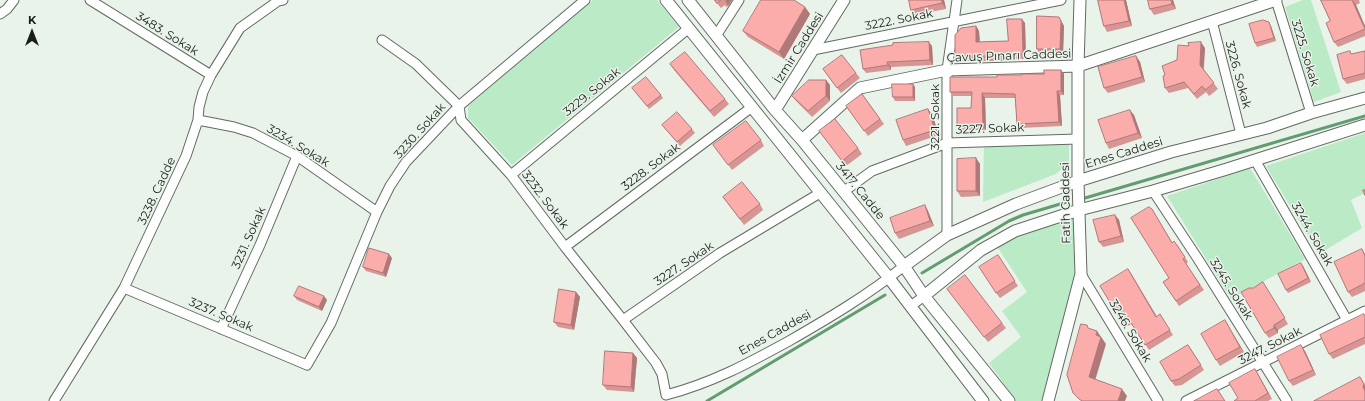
<!DOCTYPE html>
<meta charset="utf-8">
<style>
body{margin:0}
#map{position:relative;width:1365px;height:401px;overflow:hidden;background:#e9f3ea;font-family:Montserrat,sans-serif}
canvas{display:block}
.north{position:absolute;left:12px;top:12px;width:40px;height:40px;-webkit-text-stroke:3px #e9f3ea;paint-order:stroke;rotate:0deg;font-size:11px;font-weight:700;line-height:16px;text-align:center;color:#1b1e1b}
.north::after{content:'';display:block;margin:auto;width:14px;height:18px;background:#1b1e1b;clip-path:polygon(50% 0,100% 100%,50% 72%,0 100%)}
</style>
<div id="map">
<canvas width="1365" height="401"></canvas>
<div class="north">K</div>
</div>
<script>
const ctx = document.querySelector('canvas').getContext('2d');
ctx.lineJoin = 'round';
function fillPath(path, color) { ctx.fillStyle = color; ctx.fill(path, 'evenodd'); }
function trace(path, color, width, dash) { ctx.strokeStyle = color; ctx.lineWidth = width; ctx.lineCap = dash ? 'butt' : 'round'; ctx.setLineDash(dash || []); ctx.stroke(path); }
function write(font, color, halo, rows, align = 'center') {
  ctx.font = font + ' Montserrat,sans-serif'; ctx.lineWidth = 3; ctx.setLineDash([]); ctx.textBaseline = 'middle'; ctx.strokeStyle = halo; ctx.fillStyle = color; for (const [text, x, y, turn = 0] of rows) {
    ctx.save(); ctx.translate(x, y); ctx.rotate((+turn || 0) * Math.PI / 180); ctx.textAlign = isNaN(turn) ? turn : align; if (halo) ctx.strokeText(text, 0, 0); ctx.fillText(text, 0, 0); ctx.restore();
  }
}
const green = new Path2D(`
 M593,0H657L679,27L512,165L468,118V106Z
 M1303,0H1311L1341,92L1314,102L1285,7Z
 M1365,133V193L1351,200L1362,228L1319,254L1266,166Z
 M984,141L1069,144V162L1056,174L983,202Z
 M1250,168L1305,259L1231,299L1167,196Z
 M1076,214L1078,275L1043,401H1016L989,363L1021,337L1002,311L1027,292L994,242Z`);
const stream = new Path2D(`
 M1085,198L1365,116
 M922,273L1009,221L1023,215L1067,202
 M707,401L885,295`);
const minor = new Path2D(`
 M90,0L211,75
 M1276,0L1311,113
 M0,14L7,9L14,0
 M1212,21L1241,134
 M716,36L739,0
 M382,40L416,64L459,106L461,120L511,175L565,247L623,320L656,363L662,374L666,395C712,383 749,363 789,341C829,318 868,295 904,266
 M813,50L1061,0
 M198,120L234,127L253,133L297,156L377,212
 M1255,160L1347,320
 M511,175L689,28
 M1153,191L1198,259L1287,401
 M843,192L872,171L947,143L1078,139
 M947,235V70L957,0
 M565,247L752,107
 M1081,274L1158,401
 M124,288L307,365L331,323L377,212L390,186L406,162L459,106L585,0
 M911,306L924,296
 M623,320L720,253L820,193
 M221,329L260,245L297,156
 M54,401L124,288L186,156L198,120L199,107L203,92L211,75L240,28L278,1L283,0
 M1186,401L1365,311`);
const tertiary = new Path2D(`
 M666,0L889,278L983,401
 M688,0L775,110L802,140L904,266L924,296L1009,401
 M775,110L844,0
 M802,140L860,88L947,70L1078,66L1276,0
 M904,266L947,235L1016,204L1078,181L1171,152L1267,128L1311,113L1365,98
 M924,296L981,250L1015,231L1079,210L1153,191L1227,169L1365,125
 M1048,401L1081,274L1078,181V66L1080,0`);
const wall = new Path2D(`
 M714,0H732L728,6L726,7L725,5L721,8Z
 M909,0H944L946,9L915,15L911,10Z
 M1098,0H1126L1132,26L1107,32L1104,26Z
 M1173,0L1176,9L1154,15L1150,9Z
 M1321,0H1359L1360,3L1356,5L1365,26V36L1338,47L1334,42L1330,21Z
 M805,7L810,14L784,59L748,37L743,31Z
 M1059,17L1064,26L1063,54L1040,55L1037,49Z
 M1025,23L1026,59H1005V61H959L955,56L976,26L979,31L980,42L1008,41Z
 M1271,26L1276,41L1257,47L1255,43Z
 M932,46L933,65L891,67V70L866,73L863,69Z
 M1205,48L1204,70L1218,89L1209,96L1206,92L1197,99L1188,88L1169,93L1165,88V75L1177,60Z
 M1365,51V79L1347,84L1343,79L1352,54Z
 M1136,56L1140,62L1145,82L1108,93L1104,88Z
 M670,64L725,99L729,104L714,117L674,70Z
 M823,69L856,73L860,78L841,93Z
 M1061,70L1064,74V95H1060L1062,126L1020,128L1017,124L1015,98H985L986,130H960L957,126L971,108L972,96H953L950,92L997,77L1044,74Z
 M826,80L830,85V101L812,117L796,101L792,96Z
 M915,87V101H895L893,97Z
 M632,88L661,95L663,98L649,109Z
 M862,94L884,124L868,136L846,106Z
 M932,114L939,135L906,146L903,140Z
 M1134,115L1142,138L1109,149L1106,143Z
 M662,125L692,129L695,133L680,146Z
 M819,131L858,148L862,154L846,166Z
 M761,140L764,146L732,170L717,150Z
 M976,158L980,164V196L961,197L957,191Z
 M723,197L760,204L763,210L744,225Z
 M925,205L928,211L934,226L899,239L895,233Z
 M1152,209L1172,242L1178,246L1188,262L1186,264L1204,290L1179,306L1163,282L1169,278Z
 M1115,215L1119,220L1124,242L1103,247L1099,242Z
 M1362,249L1365,254V291L1352,297L1348,292Z
 M998,255L1018,286L1000,298L996,293Z
 M392,258L386,277L366,271L363,267Z
 M1303,266L1311,282L1288,293L1286,290Z
 M1128,269L1157,317L1160,314L1173,335L1149,350L1132,324L1125,327L1122,322Z
 M1263,282L1288,324L1278,330V333L1269,338L1265,333L1253,288Z
 M947,289L1002,323L1006,328L988,342Z
 M576,292L580,297L574,330L558,327L554,322Z
 M294,296L327,300L322,311L297,300Z
 M1365,315V344L1333,359L1329,354Z
 M1225,320L1244,352L1220,366L1216,360Z
 M1188,345L1204,370L1182,385L1175,386L1171,381Z
 M1305,351L1316,375L1293,386L1289,381Z
 M633,353L637,358L634,392L607,390L603,385Z
 M1258,374L1272,399L1268,401H1234L1238,398Z`);
const shadedWall = new Path2D(`
 M725,0H732L728,6Z
 M942,0H944L946,9L942,3Z
 M1124,0H1126L1132,26L1129,21Z
 M1171,0H1173L1176,9L1172,4Z
 M1352,0L1356,5L1365,26V29Z
 M805,7L810,14L784,59L779,52Z
 M1059,17L1064,26L1063,54L1060,49Z
 M1022,19L1025,23L1026,59L1023,54Z
 M1269,22L1271,26L1276,41L1274,38Z
 M976,26L979,31L980,47L976,42Z
 M929,42L932,46L933,65L930,60Z
 M1201,42L1205,48L1203,71L1200,65Z
 M1002,54L1005,59V61L1002,56Z
 M1136,56L1140,62L1145,82L1142,77Z
 M887,62L891,67V70L888,65Z
 M1061,70L1064,74V95L1061,91Z
 M826,80L830,85V101L826,96Z
 M913,84L915,87V101L913,97Z
 M1057,91L1060,95L1062,126L1059,122Z
 M982,93L985,98L986,130L983,126Z
 M928,109L932,114L939,135L935,130Z
 M1130,110L1134,115L1142,138L1138,133Z
 M976,158L980,164V196L976,191Z
 M925,205L928,211L934,226L930,221Z
 M1115,215L1119,220L1124,242L1121,236Z
 M389,254L392,258L386,277L383,273Z
 M1301,263L1303,266L1311,282L1308,278Z
 M1128,269L1132,275L1160,322L1156,317Z
 M576,292L580,297L574,330L571,325Z
 M324,296L327,300L322,311L319,307Z
 M1225,320L1228,326L1244,352L1240,347Z
 M1274,325L1278,330V333L1274,328Z
 M1097,331L1106,344L1094,384L1089,377Z
 M1301,345L1305,351L1316,375L1313,370Z
 M633,353L637,358L634,392L631,387Z
 M1255,369L1258,374L1272,399L1268,393Z
 M1360,377L1365,385V391L1363,387Z
 M1122,389L1127,396L1125,401H1118Z`);
const building = new Path2D(`
 M715,0H721L717,3Z
 M761,0H794L805,7L779,52L743,31Z
 M909,0H942V3L911,10Z
 M1098,0H1124L1129,21L1104,26Z
 M1148,0H1171L1172,4L1150,9Z
 M1321,0H1352L1365,29L1334,42L1326,23L1330,21Z
 M1037,16L1059,17L1061,21L1060,49H1037Z
 M1007,19H1022L1023,54H1002V56H955V35L961,28L976,26V42L1008,41Z
 M1263,20L1269,22L1274,38L1255,43L1249,24Z
 M929,42L930,60L887,62L888,65L863,69L860,50L893,45V43Z
 M1201,42L1200,65L1214,83L1205,90L1202,86L1194,94L1184,82L1165,88L1163,76L1165,75L1162,66L1177,60L1178,45L1189,46L1188,43Z
 M1350,51L1351,54L1365,51V73L1343,79L1337,55Z
 M685,52L725,99L710,111L670,64Z
 M842,55L856,73L837,88L823,69Z
 M1136,56L1142,77L1104,88L1098,67Z
 M1044,70H1061V91H1057L1059,122L1017,124L1015,94L982,93L983,126H957V108H971L972,92H950V77H997V75H1022V74H1044Z
 M646,77L661,95L647,106L632,88Z
 M809,80H826V96L808,111L792,96Z
 M892,84H913V97H893Z
 M862,94L880,119L864,131L846,106Z
 M928,109L935,130L903,140L896,120Z
 M1130,110L1138,133L1106,143L1098,120Z
 M677,112L692,129L677,142L662,125Z
 M835,119L858,148L842,161L819,131Z
 M746,121L761,140L728,165L713,145Z
 M976,158V191H957V159Z
 M742,182L760,204L740,219L723,197Z
 M1363,190H1365V195Z
 M925,205L930,221L895,233L890,218Z
 M1149,207L1152,209L1172,243L1174,241L1185,257L1183,259L1200,285L1176,301L1163,282L1169,278L1131,218Z
 M1115,215L1121,236L1099,242L1093,220Z
 M369,248L389,254L383,273L363,267Z
 M1362,249L1365,256V283L1348,292L1334,262Z
 M998,255L1015,281L996,293L979,267Z
 M1301,263L1308,278L1286,290L1278,274Z
 M1128,269L1156,317L1160,314L1170,330L1145,345L1128,318L1122,322L1100,286Z
 M965,275L1002,323L984,337L947,289Z
 M1263,282L1285,318L1274,325V328L1265,333L1241,292L1249,288H1253Z
 M299,286L324,296L319,307L294,296Z
 M559,289L576,292L571,325L554,322Z
 M1364,314L1365,316V337L1329,354L1320,335Z
 M1225,320L1240,347L1216,360L1201,334Z
 M1081,324L1087,325L1088,328L1097,331L1096,335L1101,337L1089,377L1122,389L1118,401H1082L1079,399L1073,393L1067,375Z
 M1188,345L1201,365L1179,379L1171,381L1160,362Z
 M1301,345L1313,370L1289,381L1277,357Z
 M605,351L633,353L631,387L603,385Z
 M1255,369L1268,393L1255,401H1234L1238,398L1229,383Z
 M1360,377L1364,384L1363,387L1365,391V401H1314Z
 M1217,389L1225,401H1194Z`);
const streetNames = [
 ["3222. Sokak",899,20,-11],
 ["3483. Sokak",167,34,32],
 ["İzmir Caddesi",799,48,-58],
 ["3225. Sokak",1305,53,73],
 ["Çavuş Pınarı Caddesi",1009,56,-2],
 ["3226. Sokak",1238,75,75],
 ["3229. Sokak",592,92,-39],
 ["3221. Sokak",935,117,-90],
 ["3227. Sokak",990,129,-2],
 ["3230. Sokak",420,131,-48],
 ["3234. Sokak",298,146,31],
 ["Enes Caddesi",1124,153,-17],
 ["3228. Sokak",651,167,-37],
 ["3238. Cadde",157,191,-65],
 ["3417. Cadde",860,191,51],
 ["3232. Sokak",545,200,53],
 ["Fatih Caddesi",1066,203,-91],
 ["3244. Sokak",1312,234,60],
 ["3231. Sokak",249,238,-66],
 ["3227. Sokak",684,264,-34],
 ["3245. Sokak",1231,289,58],
 ["3237. Sokak",221,315,23],
 ["3246. Sokak",1130,331,59],
 ["Enes Caddesi",775,333,-29],
 ["3247. Sokak",1270,346,-27]
];
fillPath(green, '#bbebc6');
trace(stream, '#639b72', 3);
trace(minor, '#626a63', 11);
trace(tertiary, '#626a63', 13);
trace(minor, '#fff', 9);
trace(tertiary, '#fff', 11);
fillPath(wall, '#d79593');
fillPath(shadedWall, '#af7978');
fillPath(building, '#faadab');
trace(building, '#af7978', 1);
write('12px', '#1b1e1b', '#e9f3ea', streetNames);
</script>
